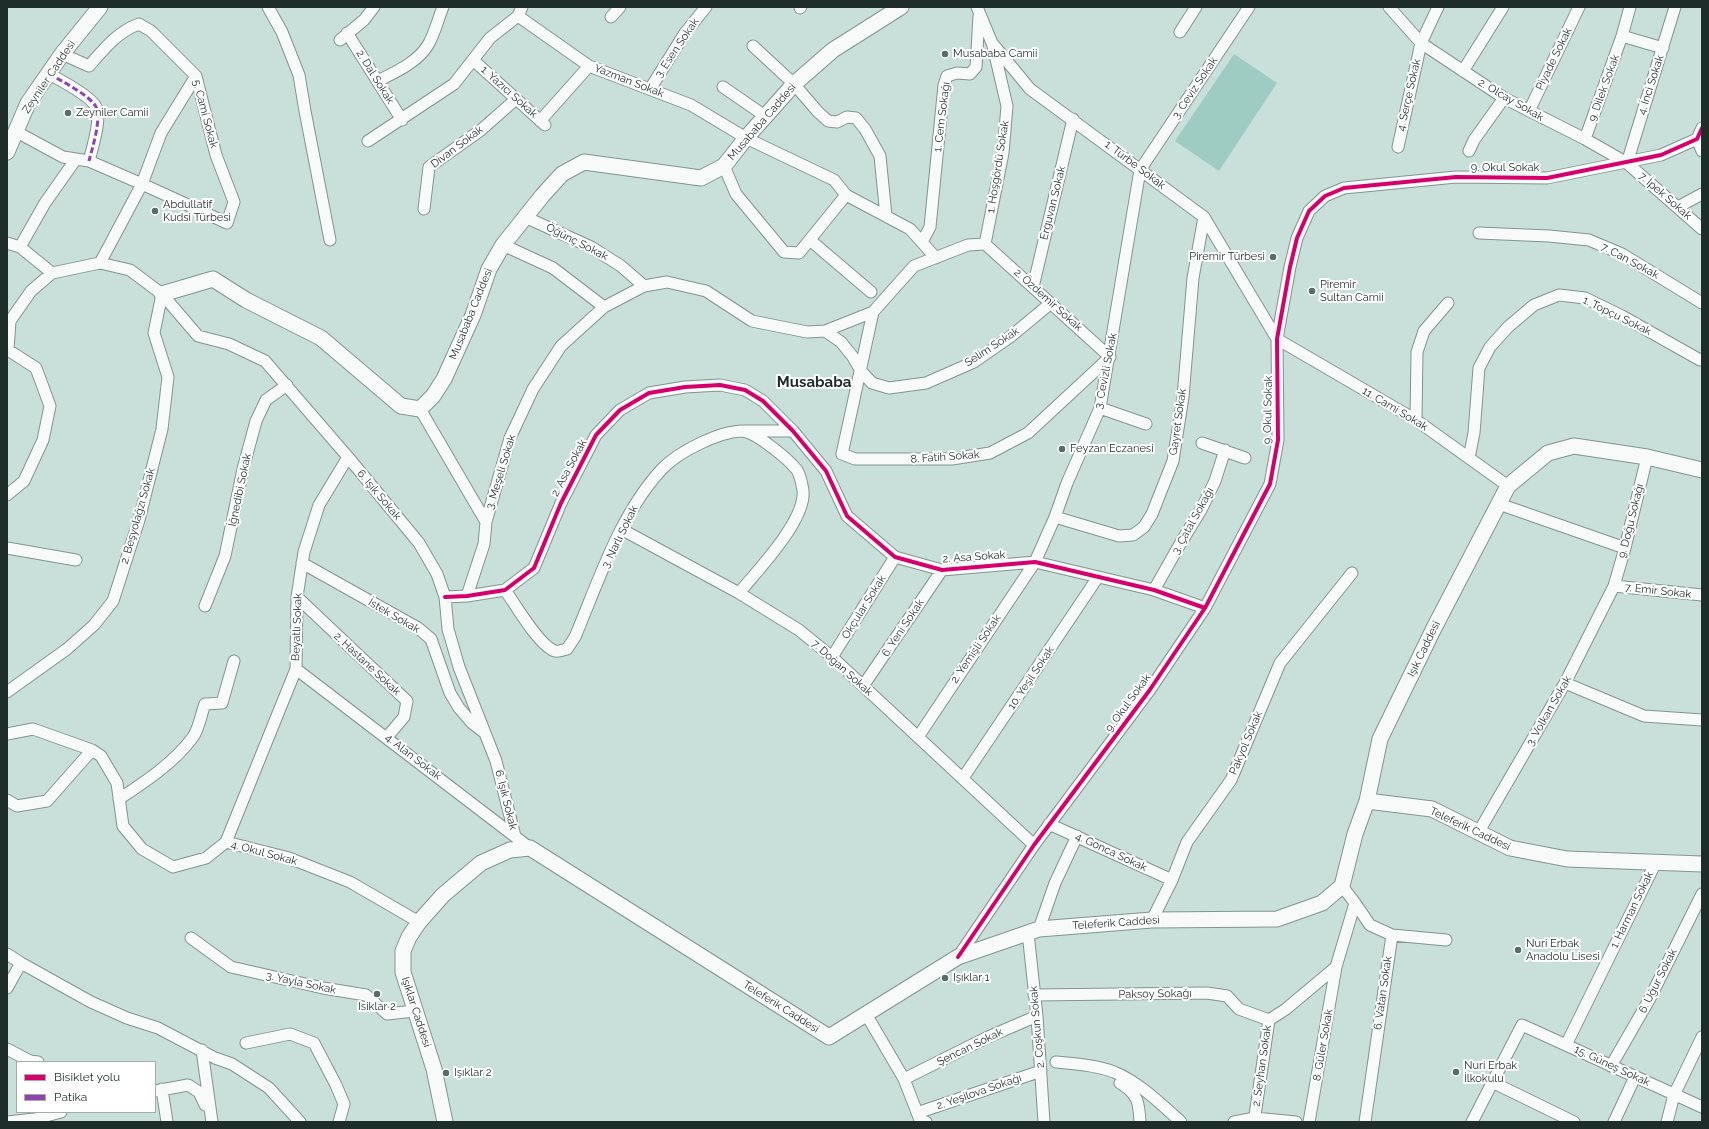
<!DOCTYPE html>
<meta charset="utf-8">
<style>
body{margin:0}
#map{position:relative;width:1709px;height:1129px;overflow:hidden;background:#c9e0da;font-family:Raleway,sans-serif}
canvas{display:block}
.frame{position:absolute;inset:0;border:8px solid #1e2d2a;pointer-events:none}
.legend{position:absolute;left:16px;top:1061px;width:140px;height:52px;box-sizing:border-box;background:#fff;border:1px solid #a5abaa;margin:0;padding:5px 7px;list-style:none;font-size:12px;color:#1e2d2a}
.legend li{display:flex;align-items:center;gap:8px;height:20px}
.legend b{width:20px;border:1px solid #a5abaa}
</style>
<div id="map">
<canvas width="1709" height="1129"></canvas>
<div class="frame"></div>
<ul class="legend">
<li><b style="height:5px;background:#d6006c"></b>Bisiklet yolu</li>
<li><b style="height:5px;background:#8e44ad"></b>Patika</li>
</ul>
</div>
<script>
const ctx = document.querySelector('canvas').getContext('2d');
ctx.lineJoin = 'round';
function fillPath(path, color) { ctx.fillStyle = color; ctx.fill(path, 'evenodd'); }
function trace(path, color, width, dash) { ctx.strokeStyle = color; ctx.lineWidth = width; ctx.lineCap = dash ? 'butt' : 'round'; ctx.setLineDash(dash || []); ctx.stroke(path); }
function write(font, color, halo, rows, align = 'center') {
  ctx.font = font + ' Raleway,sans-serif'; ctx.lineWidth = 4; ctx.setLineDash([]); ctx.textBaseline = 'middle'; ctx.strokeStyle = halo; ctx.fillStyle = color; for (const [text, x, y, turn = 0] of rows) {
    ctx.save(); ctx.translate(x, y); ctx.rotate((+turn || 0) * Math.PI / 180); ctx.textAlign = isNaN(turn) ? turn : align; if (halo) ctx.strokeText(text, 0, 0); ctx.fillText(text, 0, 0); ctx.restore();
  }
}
const green = new Path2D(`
 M1234,54L1277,83L1219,171L1175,141Z`);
const minor = new Path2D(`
 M268,7L282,32L299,75L305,111L330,240
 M977,7L992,43L1030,89L1204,217L1277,339L1416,420L1508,486
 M1389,7L1421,43L1504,98L1585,139L1627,163L1702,229
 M800,8L801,7
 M518,16L589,66L691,105L746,138L834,180L846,195L910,229L936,258
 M611,17L620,7
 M1180,32L1196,7
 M347,33L402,120
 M1622,36L1663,48
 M340,40L364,20L374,7
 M753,46L794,84L818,112L828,121L837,122L847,117L856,118L865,129L880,156L886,216
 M473,60L545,125
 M1463,71L1503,7
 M49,74C60,80 91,96 96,107C102,118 92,149 89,161
 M378,81C395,72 417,63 428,45C435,33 438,19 443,7
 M723,87L765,116
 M650,89L685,33L706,7
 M1529,111L1579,7
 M540,121L589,66
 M15,131L63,157L89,161L142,184L227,223L234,202L216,155L196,76L151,31L139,24C117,32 104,49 89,66L62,54
 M1585,139L1622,36L1630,7
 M1697,139L1702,151
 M368,141L454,84L490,38L518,16L522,7
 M1398,147L1421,43L1438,7
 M1469,151L1474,140L1504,98
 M1627,163L1675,7
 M724,166L736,194L784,252L799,253L846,195
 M1678,207L1702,194
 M424,209L429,167L481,130L516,99
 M525,217L591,247L621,266L644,286
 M1479,233L1549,236L1589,240L1622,254L1702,303
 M810,240L871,292
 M922,242L930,227L944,85L947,76L957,73L970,74L976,67L979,16
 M7,243L20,247L52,273
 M985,244L1003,153L1007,106L993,46
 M503,245L553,268L604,307
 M20,247L45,203L76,159
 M100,263L130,270L162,294L198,336L229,344L265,361L348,457L419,543L437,574L445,597L448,629L459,667L496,761L515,836
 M1033,287L1073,119
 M873,312L842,454L855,459H952L990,453L1028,433L1110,357L985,244
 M825,331L841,342L853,357L861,371L872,383L889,388L926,383L974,362L1010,337L1051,303
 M1100,408L1146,424
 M420,409L486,522L484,544L467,596
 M1416,420L1417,352L1424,331L1448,303
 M745,431H793
 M1202,443L1245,458
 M1469,458L1474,433L1479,368L1490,347L1508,327L1534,305L1559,295L1585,298L1622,316L1700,360L1702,359
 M7,495L24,481L43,440L50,406L36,368L8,350L10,321L31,291L52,273L100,263L142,184L161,133L196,76
 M1499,504L1625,548
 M1055,517L1119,536L1133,535L1144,527L1152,514L1173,461L1183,397L1193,278L1204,217
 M486,522L510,438L533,389L561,346L604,307L644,286L667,282L706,291L752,321L807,332L825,331L873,312L914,266L968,245L985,244
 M621,529L739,593L799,630L832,657L1034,845
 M7,548L76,560
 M302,563L418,628L431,639L450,693L459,708L472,723L485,733
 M1614,586L1702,595
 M505,590C515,604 539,646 555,651C558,652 563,650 567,649L575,637C599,580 620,514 662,469C678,452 718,432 741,431C755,431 788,459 797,470C800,475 804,490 803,496C801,525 758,570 739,593
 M1154,590L1180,544L1201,510L1215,481L1225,450
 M297,597L407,701L404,717L387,737
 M445,597L467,596L505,590L534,568L561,503L596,435L620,410L649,393L685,387L720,385L745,390L763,401L793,431L826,471L847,516L895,557L942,570L1035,562L1154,590L1205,608
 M205,606L225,556L243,469L256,421L266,400L287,385
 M832,657L895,557
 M296,669L530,848
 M1565,683L1644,716L1702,720
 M863,686L942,570
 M7,692L67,649L94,625L113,601L139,520L162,429L168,377L154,333L162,294
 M7,734L33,729L92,750L101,756L117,783L123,826L142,849L173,867L206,858L226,842L289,858L350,882L419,922
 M918,737L1035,562L1055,517L1067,483L1100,408L1140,170L1249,7
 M963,778L1098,577
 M119,799C145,782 175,762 193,737C199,729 201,714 205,704L222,703L234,661
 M7,800L17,806L47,801L92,750
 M1049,824L1172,880
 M1478,833L1565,683L1614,586L1625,548L1647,457
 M226,842L296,669L297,597L304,552L319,505L348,457
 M1342,886L1355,903L1370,925L1392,935L1365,1122
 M1152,920L1172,880L1187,842L1231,780L1280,663L1352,573
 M1039,929L1055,883L1077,836
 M1028,933L1037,1016L1044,1122
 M1392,935L1446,940
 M191,938L231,967L323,988L366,995L387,1014L414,1011
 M7,954L21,963L91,1002L127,1018L158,1028L215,1058L232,1064L269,1088L300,1122
 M958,957L1034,845L1149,691L1205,608L1270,484L1278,440L1277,339L1290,267L1297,238L1309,211L1325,196L1344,188L1456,177L1547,178L1661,155L1697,139L1702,128
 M7,988L21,963
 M1034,995L1207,993L1227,996L1239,1009L1269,1020
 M866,1014L904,1079L920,1120L926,1122
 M246,1043L290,1034L314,1043L336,1085L344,1104L339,1122
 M1566,1045L1656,862
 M7,1049L30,1061L38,1062
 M202,1050L212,1122
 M1056,1062C1076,1064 1095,1065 1114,1072C1139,1082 1161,1104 1181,1122
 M1611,1066L1649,1000L1702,894
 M904,1079L988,1037L1037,1016
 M1492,1082L1574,1122
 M1120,1083C1138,1094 1139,1102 1140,1122
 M162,1089L167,1122
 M155,1091L188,1085L199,1092L205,1105
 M917,1113L1041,1071
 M7,1122L35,1119L61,1112
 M1234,1122L1255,1118L1296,1122
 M1254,1122L1269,1020L1286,1009L1336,967L1355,903
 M1309,1122L1336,967
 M1472,1122L1522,1025L1702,1107
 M1614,1122L1635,1077
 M1667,1122L1674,1095L1702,1037`);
const secondary = new Path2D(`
 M7,152L28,103L62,54L100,7
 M162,294L213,279L246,300L321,338L401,406L420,409L433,396L444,379L473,315L489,269L503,245L542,196L562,174L584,162L701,178L724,166L746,138L794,84L833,50L901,7
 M1367,801L1380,739L1434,628L1508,486L1548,453L1574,446L1647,457L1702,470
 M445,1122L434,1069L403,972V951L409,937L419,922L443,895L481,863L510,850L530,848L829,1037L958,957L1039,929L1152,920L1277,919L1322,903L1342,886L1355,834L1367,801L1432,809L1510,848L1567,859L1702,864`);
const quiet = new Path2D(`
 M49,74C60,80 91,96 96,107C102,118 92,149 89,161`);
const cycleway = new Path2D(`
 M445,597L467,596L505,590L534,568L561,503L596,435L620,410L649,393L685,387L720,385L745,390L763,401L793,431L826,471L847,516L895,557L942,570L1035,562L1154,590L1205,608
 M958,957L1034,845L1149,691L1205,608L1270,484L1278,440L1277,339L1290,267L1297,238L1309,211L1325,196L1344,188L1456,177L1547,178L1661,155L1697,139L1702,128`);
const markers = [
 [945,54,4,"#5a6c68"],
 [68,113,4,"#5a6c68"],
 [155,211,4,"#5a6c68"],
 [1273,257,4,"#5a6c68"],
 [1312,291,4,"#5a6c68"],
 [1062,449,4,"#5a6c68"],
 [1518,950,4,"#5a6c68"],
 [945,978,4,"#5a6c68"],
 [377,994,4,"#5a6c68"],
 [1456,1072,4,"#5a6c68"],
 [446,1073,4,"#5a6c68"]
];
const streetNames = [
 ["3. Esen Sokak",677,48,-56],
 ["Piyade Sokak",1554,59,-64],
 ["Zeyniler Caddesi",49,77,-56],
 ["2. Dal Sokak",375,77,58],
 ["Yazman Sokak",629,81,21],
 ["4. İnci Sokak",1651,85,-72],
 ["3. Ceviz Sokak",1195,88,-56],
 ["9. Dilek Sokak",1604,88,-70],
 ["1. Yazıcı Sokak",509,92,42],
 ["4. Serçe Sokak",1409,95,-77],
 ["2. Olcay Sokak",1511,100,30],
 ["5. Cami Sokak",205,114,75],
 ["1. Cem Sokağı",942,117,-83],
 ["Musababa Caddesi",762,122,-49],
 ["Divan Sokak",457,147,-37],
 ["1. Türbe Sokak",1135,165,37],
 ["1. Hoşgördü Sokak",998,167,-81],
 ["9. Okul Sokak",1505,168],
 ["7. İpek Sokak",1665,196,41],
 ["Erguvan Sokak",1053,203,-76],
 ["Öğünç Sokak",577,242,27],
 ["7. Can Sokak",1630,261,28],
 ["2. Özdemir Sokak",1048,300,42],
 ["Musababa Caddesi",471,314,-68],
 ["1. Topçu Sokak",1617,316,26],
 ["Selim Sokak",992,347,-33],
 ["3. Cevizli Sokak",1106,371,-79],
 ["11. Cami Sokak",1395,409,31],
 ["9. Okul Sokak",1268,410,-89],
 ["Gayret Sokak",1178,422,-82],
 ["8. Fatih Sokak",945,457,-4],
 ["2. Asa Sokak",569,468,-62],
 ["3. Meşeli Sokak",501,472,-73],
 ["İğnedibi Sokak",240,490,-78],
 ["6. Işık Sokak",379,495,50],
 ["2. Beşyolağzı Sokak",138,516,-74],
 ["3. Çatal Sokağı",1193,521,-61],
 ["9. Doğu Sokağı",1631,521,-76],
 ["3. Narlı Sokak",620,537,-64],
 ["2. Asa Sokak",974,557,-4],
 ["7. Emir Sokak",1658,591,6],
 ["Okçular Sokak",864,607,-58],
 ["İstek Sokak",394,616,30],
 ["Beyatlı Sokak",297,627,-88],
 ["6. Yeni Sokak",903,628,-56],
 ["2. Yemişli Sokak",976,649,-56],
 ["Işık Caddesi",1424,649,-64],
 ["2. Hastane Sokak",367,664,43],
 ["7. Doğan Sokak",842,668,42],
 ["10. Yeşil Sokak",1031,678,-56],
 ["9. Okul Sokak",1128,703,-54],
 ["3. Volkan Sokak",1549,711,-60],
 ["Pakyol Sokak",1246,743,-67],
 ["4. Alan Sokak",413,757,38],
 ["6. Işık Sokak",506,800,76],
 ["Teleferik Caddesi",1470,829,25],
 ["4. Gonca Sokak",1111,852,25],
 ["4. Okul Sokak",264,853,15],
 ["1. Harman Sokak",1632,910,-64],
 ["Teleferik Caddesi",1116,923,-4],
 ["6. Uğur Sokak",1658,981,-63],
 ["3. Yayla Sokak",301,983,12],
 ["6. Vatan Sokak",1383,993,-82],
 ["Paksoy Sokağı",1155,994,-1],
 ["Teleferik Caddesi",781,1007,32],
 ["Işıklar Caddesi",416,1012,72],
 ["2. Coşkun Sokak",1037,1027,-95],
 ["8. Güler Sokak",1323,1045,-80],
 ["Şencan Sokak",970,1047,-26],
 ["2. Seyhan Sokak",1262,1066,-82],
 ["15. Güneş Sokak",1612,1066,25],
 ["2. Yeşilova Sokağı",979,1092,-19]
];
const poiNames = [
 ["Musababa Camii",953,54],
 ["Zeyniler Camii",76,113],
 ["Abdullatif",163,205],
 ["Kudsi Türbesi",163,218],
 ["Piremir Türbesi",1265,257,"right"],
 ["Piremir",1320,285],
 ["Sultan Camii",1320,298],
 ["Feyzan Eczanesi",1070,449],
 ["Nuri Erbak",1526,944],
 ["Anadolu Lisesi",1526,957],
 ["Işıklar 1",953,978],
 ["Isiklar 2",377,1007,"center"],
 ["Nuri Erbak",1464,1066],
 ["İlkokulu",1464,1079],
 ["Işıklar 2",454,1073]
];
const districtNames = [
 ["Musababa",814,382]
];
fillPath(green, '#9eccc2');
trace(minor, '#839490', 13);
trace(secondary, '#839490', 17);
trace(minor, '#f7faf9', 11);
trace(secondary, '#f7faf9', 15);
trace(quiet, '#8e44ad', 3, [6, 3]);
trace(cycleway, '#d6006c', 4);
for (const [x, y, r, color] of markers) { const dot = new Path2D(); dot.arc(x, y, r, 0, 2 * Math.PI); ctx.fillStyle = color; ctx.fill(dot); trace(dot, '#fff', 1.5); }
write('11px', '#1e2d2a', '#fff', streetNames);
write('11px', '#1e2d2a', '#fff', poiNames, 'left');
write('bold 15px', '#1e2d2a', '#fff', districtNames);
</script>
